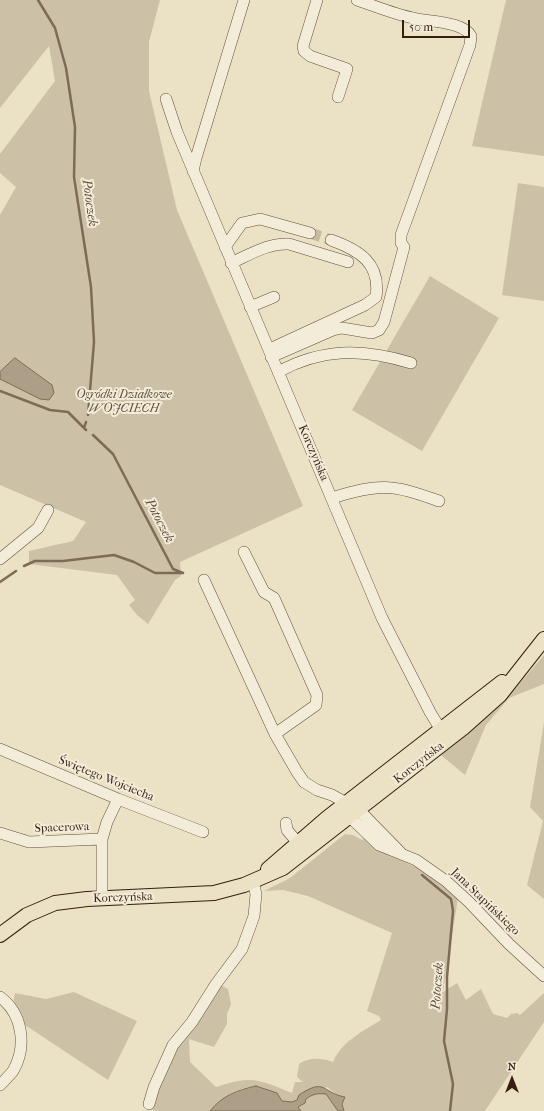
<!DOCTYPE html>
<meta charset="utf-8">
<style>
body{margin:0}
#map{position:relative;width:544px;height:1111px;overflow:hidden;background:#ebe2c5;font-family:"IM FELL French Canon",serif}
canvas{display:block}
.north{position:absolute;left:492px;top:1059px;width:40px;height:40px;-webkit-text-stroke:3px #f2ecd9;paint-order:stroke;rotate:0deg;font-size:11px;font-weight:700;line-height:16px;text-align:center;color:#361e0e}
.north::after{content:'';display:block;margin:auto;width:14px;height:18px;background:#361e0e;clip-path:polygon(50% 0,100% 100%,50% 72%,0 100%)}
.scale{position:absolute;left:402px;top:20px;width:68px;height:18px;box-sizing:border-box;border:2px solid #361e0e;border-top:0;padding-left:5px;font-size:12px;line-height:14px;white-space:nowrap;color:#361e0e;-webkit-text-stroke:3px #f2ecd9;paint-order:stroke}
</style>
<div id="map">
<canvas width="544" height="1111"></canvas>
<div class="north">N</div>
<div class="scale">50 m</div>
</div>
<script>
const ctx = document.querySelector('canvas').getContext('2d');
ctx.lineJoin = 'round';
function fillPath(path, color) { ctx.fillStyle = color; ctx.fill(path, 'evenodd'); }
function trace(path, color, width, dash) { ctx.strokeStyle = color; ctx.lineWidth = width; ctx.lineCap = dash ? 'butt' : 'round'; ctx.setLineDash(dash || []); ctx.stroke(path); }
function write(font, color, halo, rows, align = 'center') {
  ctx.font = font + ' "IM FELL French Canon",serif'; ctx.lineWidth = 4; ctx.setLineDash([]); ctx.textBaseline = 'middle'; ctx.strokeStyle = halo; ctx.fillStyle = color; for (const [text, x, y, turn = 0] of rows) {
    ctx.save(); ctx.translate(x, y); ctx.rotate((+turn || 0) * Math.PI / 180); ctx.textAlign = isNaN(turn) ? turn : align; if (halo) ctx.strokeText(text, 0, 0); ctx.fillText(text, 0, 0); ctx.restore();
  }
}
const green = new Path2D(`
 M0,0H160L149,42V91L177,210L303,506L180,562L181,576L175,580L148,624L137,615L129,605L135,600L117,575L29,564V551L73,541L86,522L0,485V215L16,187L0,173V154L55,81L49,46L0,108Z
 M506,0H544V156L472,146Z
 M518,183L544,187V301L502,295Z
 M430,276L499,318L422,451L352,410Z
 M544,655V684L509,698L486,725L465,775L441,755L509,696Z
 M544,722V899L527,885L543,821L530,807Z
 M345,834L353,835L362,840L364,838L381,851L426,872L458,898L443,992L457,983L466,1000L481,989L493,1014L507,1018L511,1014L517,1013L520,1015L544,993V1022L485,1111H344L342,1104L345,1097L337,1095L327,1087L292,1102L282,1101L280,1097C273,1094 265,1088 257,1087C241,1084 219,1100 210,1111H153C162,1059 190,1026 219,984L228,989L231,1004L227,1014V1024L214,1047L189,1039L190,1062L216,1087C251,1075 259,1079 292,1093L295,1082H303L297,1077L299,1064C309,1057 321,1058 333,1062C341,1042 363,1031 381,1020L379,1016L367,1011L392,933L308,896L283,890L264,891L290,878Z
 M74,992L137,1021L108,1080L25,1025L13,1004L15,993L46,999Z
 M317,1093L326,1094L338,1111H301L298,1107L305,1103L306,1099Z`);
const water = new Path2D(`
 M15,358L52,385L54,393L49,400L40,399L0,379V372Z
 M256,1086L277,1093L282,1101L292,1102L297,1100L299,1095C326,1077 322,1093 345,1097L342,1104L344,1111H338L326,1094C317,1093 313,1094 306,1099L305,1103L298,1107L301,1111H210C222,1096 237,1090 256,1086Z`);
const stream = new Path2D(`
 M38,0L55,28L66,68L75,127L74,177L91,287L94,342L88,415
 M0,391L50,410L68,412L84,428
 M86,422L84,428L86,430
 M93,435L113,454L173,569L183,573
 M24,566L35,561H63L114,555L134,562L155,573H182
 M0,582L16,571
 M422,875L451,899L453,911L447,977V1009L444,1041L453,1084L450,1111`);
const minorTunnel = new Path2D(`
 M310,233L331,240`);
const minor = new Path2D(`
 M317,0L303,46L304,51L310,56L347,69L338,97
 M166,99L177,132L382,618L430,712L444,735
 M193,171L196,158L244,0
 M225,247L242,223L260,219L310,233
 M231,263C251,254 268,243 289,244L348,262
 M250,307L274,297
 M270,349L365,305L376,297C381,263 359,250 331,240
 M271,357L333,330L342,328L372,333L379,330L384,322L404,247L401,243V235L470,45L471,36C463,21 428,22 413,18C394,14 375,6 357,0
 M278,372C322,348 363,348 411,363
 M332,498C380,483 392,484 439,501
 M244,552L264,592L274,598L317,695L316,705L275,734
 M0,559L38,528L48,510
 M204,580L275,734L297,772L304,782L317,790L332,795L359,810L402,854
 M0,749L118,799L203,832
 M348,809L350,817L379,845L416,860L446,881L469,902L509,944L544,976
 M286,823L287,830L298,843
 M0,833L29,842L102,839
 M102,898V839L107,822L118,799
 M0,997C23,1014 27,1047 13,1071C9,1076 4,1081 0,1085
 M149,1104L154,1087L173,1045L192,1022L216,984L242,949L254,916L256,894L253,881`);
const major = new Path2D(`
 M268,869L327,818L502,682
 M0,935L27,915L55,903L87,899L214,893L244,885L283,868L463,728L500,695L544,639`);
const parkNames = [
 ["Ogródki Działkowe",124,395],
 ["WOJCIECH",124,409]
];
const streetNames = [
 ["Korczyńska",313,453,67],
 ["Korczyńska",419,763,-38],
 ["Świętego Wojciecha",106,779,22],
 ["Spacerowa",62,828,-2],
 ["Korczyńska",123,898,-2],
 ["Jana Stapińskiego",485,902,44]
];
const waterNames = [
 ["Potoczek",89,203,82],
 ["Potoczek",159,521,62],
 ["Potoczek",438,986,-86]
];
fillPath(green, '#ccc1a6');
fillPath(water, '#ad9f87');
trace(water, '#7d6b57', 1);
trace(stream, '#7d6b57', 2.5);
trace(minorTunnel, '#c7bba0', 11, [11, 5.5]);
trace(minor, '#634f3c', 12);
trace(major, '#361e0e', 16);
trace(minor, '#f2ecd9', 11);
trace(major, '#ebe2c5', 14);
write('italic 12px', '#634f3c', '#f2ecd9', parkNames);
write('12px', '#361e0e', '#f2ecd9', streetNames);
write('italic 13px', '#604b38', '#f2ecd9', waterNames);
</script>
